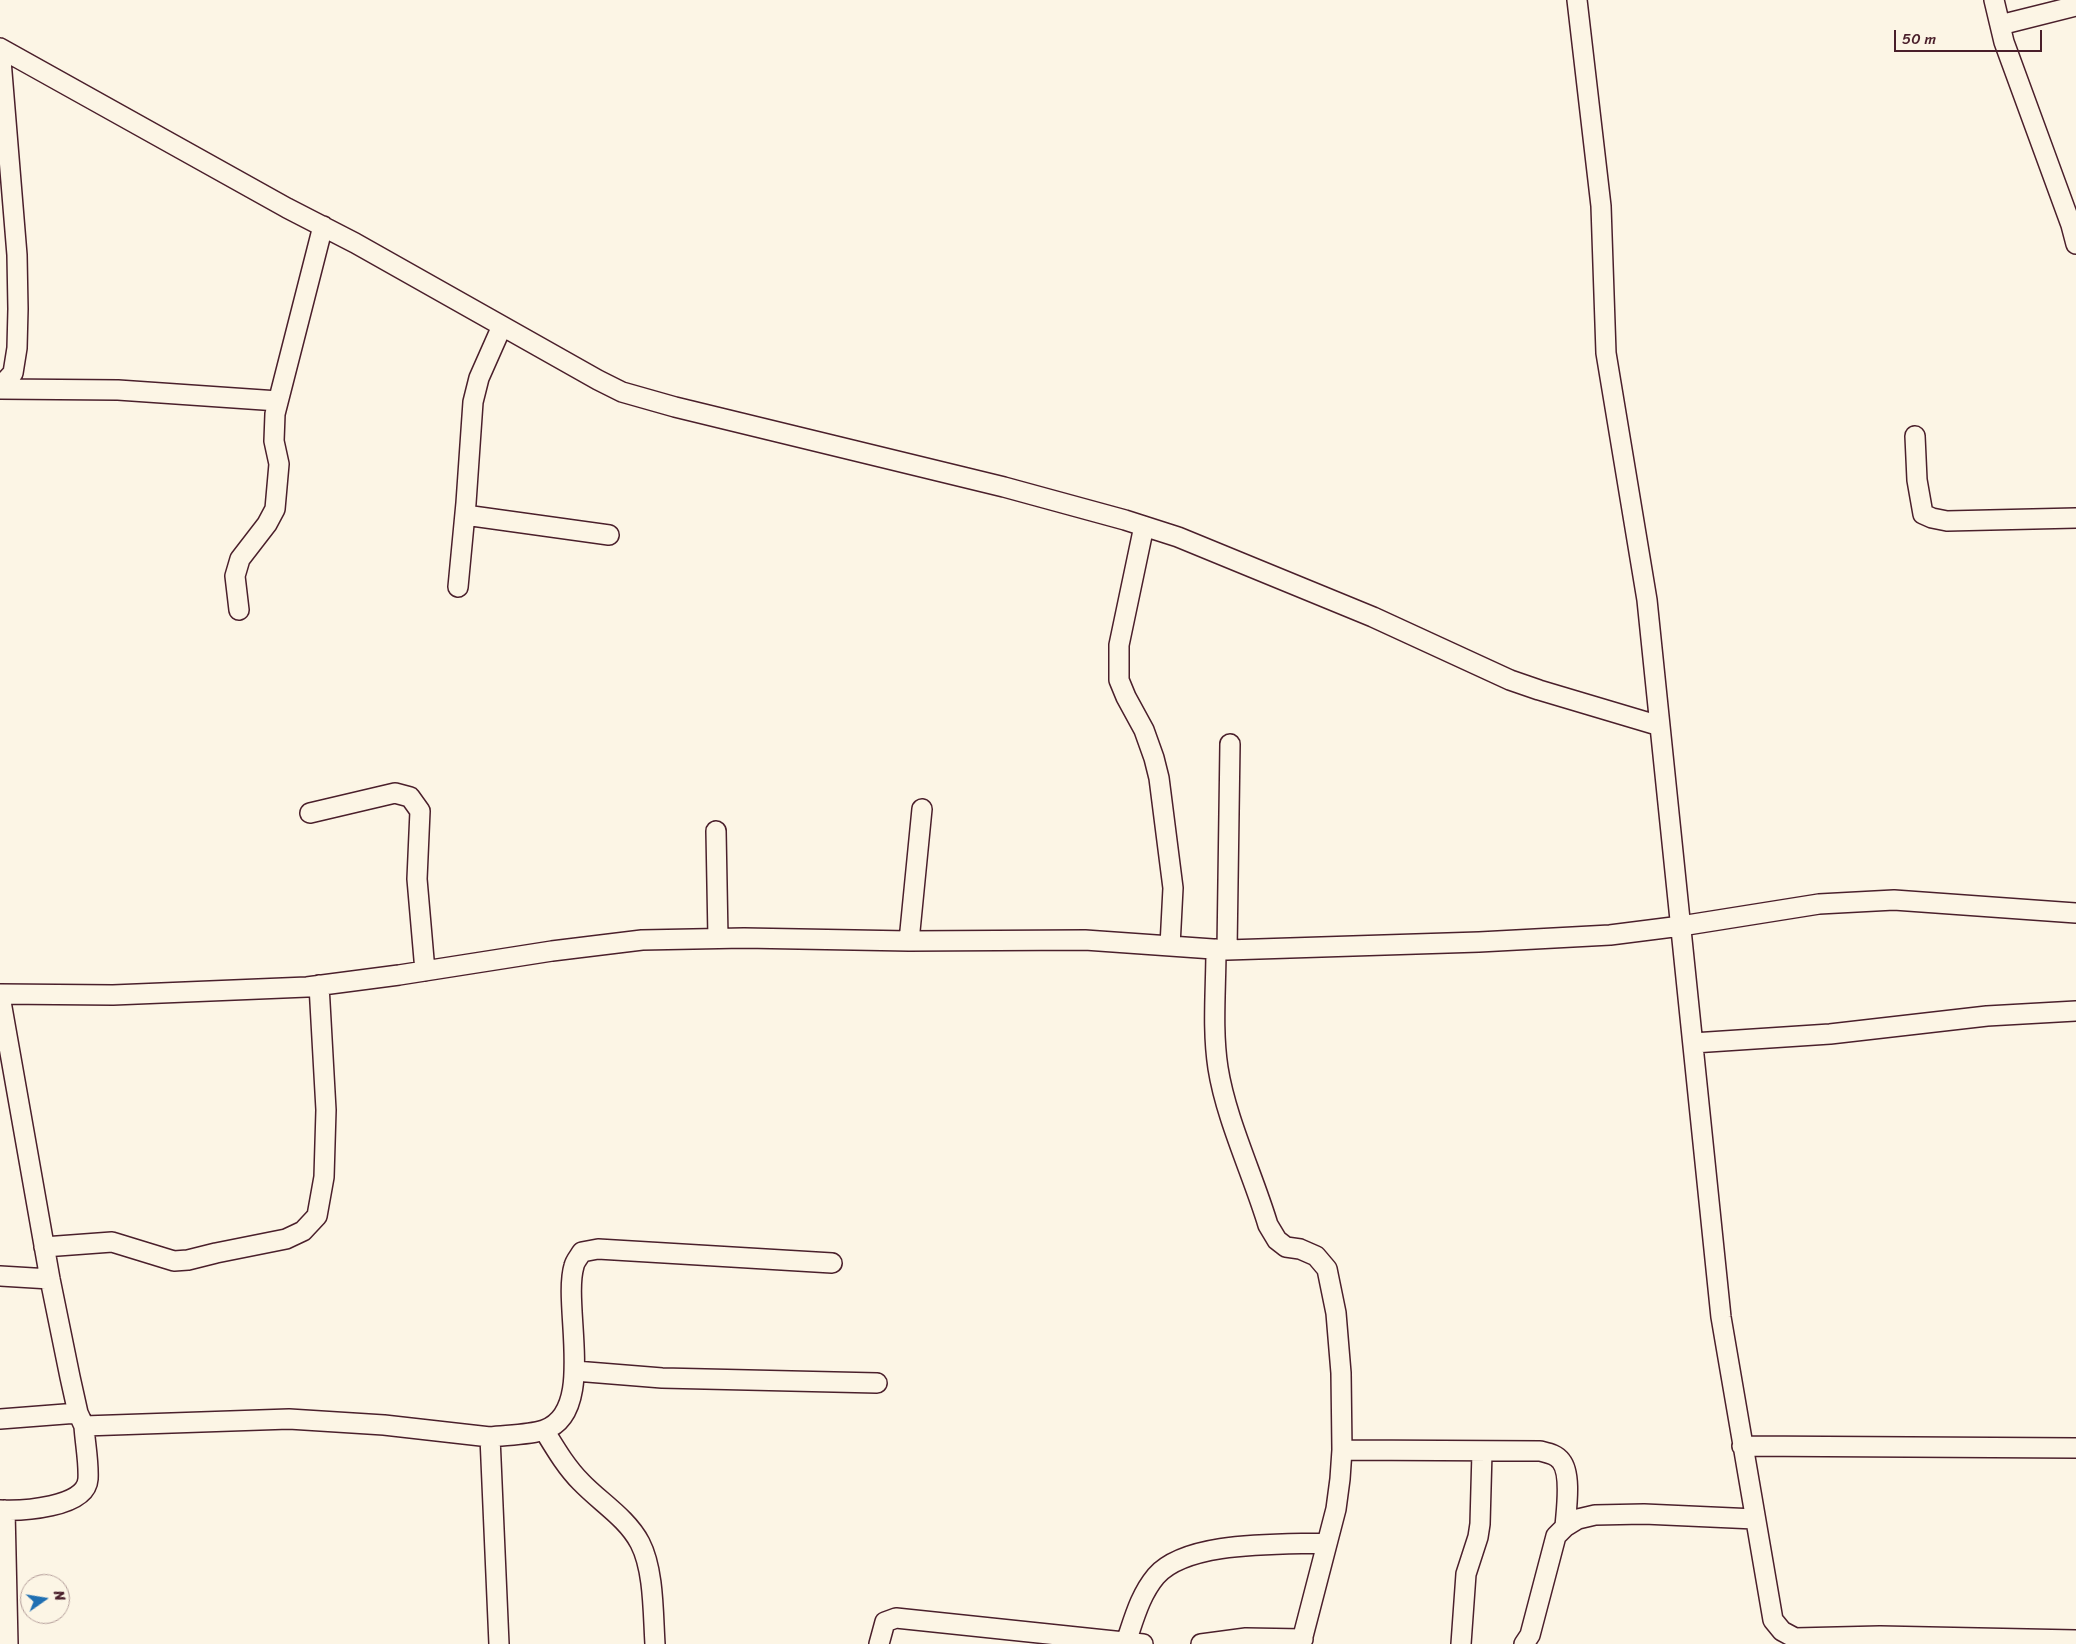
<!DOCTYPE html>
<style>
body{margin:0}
#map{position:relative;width:2076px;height:1644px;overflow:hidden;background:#fcf5e5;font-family:Sriracha,sans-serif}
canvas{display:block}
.north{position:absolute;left:20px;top:1574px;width:50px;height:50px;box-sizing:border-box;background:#fcf5e5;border:1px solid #b59f9b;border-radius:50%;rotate:77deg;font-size:14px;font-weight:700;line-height:20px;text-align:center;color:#4a1f2b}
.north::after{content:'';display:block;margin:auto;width:18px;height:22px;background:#1f6fb2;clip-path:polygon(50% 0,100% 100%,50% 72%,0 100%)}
.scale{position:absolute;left:1894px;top:30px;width:148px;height:22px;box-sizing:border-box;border:2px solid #4a1f2b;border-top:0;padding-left:6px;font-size:15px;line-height:18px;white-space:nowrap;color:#4a1f2b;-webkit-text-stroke:4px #fcf5e5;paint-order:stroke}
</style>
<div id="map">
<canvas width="2076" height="1644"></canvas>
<div class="north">N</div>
<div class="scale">50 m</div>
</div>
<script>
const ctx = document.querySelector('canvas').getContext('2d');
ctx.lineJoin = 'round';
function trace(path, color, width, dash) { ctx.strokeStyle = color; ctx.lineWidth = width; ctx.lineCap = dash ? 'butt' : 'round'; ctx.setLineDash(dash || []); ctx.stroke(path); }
const minor = new Path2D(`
 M1577,0L1601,206L1606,353L1647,600L1721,1317L1773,1620L1782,1631L1795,1638L1880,1636L2076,1640
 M1994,0L2004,42L2071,225L2076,244
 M2000,25L2076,6
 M0,48L287,208L355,243L598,380L622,392L675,407L1004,487L1125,520L1178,537L1373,617L1510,680L1539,690L1660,726
 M0,387L13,373L17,348L18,309L17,255L0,48
 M0,389L118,390L278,401
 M1915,436L1917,480L1923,514L1932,518L1947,521L2076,518
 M465,515L609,535
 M1144,526L1119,645V680L1126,697L1144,730L1154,758L1159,778L1173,888L1170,946
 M458,587L466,503L473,402L479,378L502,326
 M239,610L235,576L240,559L267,524L275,509L279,464L274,441L275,414L323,226
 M310,813L395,793L410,797L420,811L417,879L425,971
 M716,831L718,938
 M909,941L922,809
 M1216,949C1216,989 1212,1029 1218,1068C1226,1119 1253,1175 1268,1225L1277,1240L1286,1247L1300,1249L1316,1256L1327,1269L1336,1313L1341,1373L1342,1450L1340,1479L1336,1509L1301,1644
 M1227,950L1230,744
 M0,994L113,995L307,987L399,975L552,951L642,940L744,938L909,941L1085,940L1227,950L1479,942L1610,935L1681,926L1819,904L1894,900L2076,913
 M0,996L50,1279L70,1377L78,1413L84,1426L289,1419L384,1425L490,1437
 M1693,1043L1830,1034L1987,1016L2076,1011
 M44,1247L112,1242L174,1261L188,1260L216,1253L286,1239L303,1231L317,1216L324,1177L326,1110L319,985
 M0,1276L50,1279
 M575,1371L662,1378L877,1383
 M0,1419L78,1413
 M544,1430C555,1448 566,1467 581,1482C600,1502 627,1518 640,1543C654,1570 653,1613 655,1644
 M1742,1446L2076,1448
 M1342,1450L1540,1451C1548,1453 1556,1454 1561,1461C1572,1474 1566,1511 1565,1527
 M0,1510C21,1511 86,1508 88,1479C89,1462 85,1443 84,1426
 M5,1510L8,1644
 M1126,1642C1134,1619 1140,1595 1156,1576C1188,1540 1281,1545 1326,1543
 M499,1644L490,1437C506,1435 529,1435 544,1430C597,1412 562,1306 574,1266C575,1261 579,1257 582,1252L598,1249L832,1263
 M879,1644L885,1622L896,1618L1143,1644
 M1201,1644L1246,1638L1303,1639
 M1461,1644L1466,1574L1478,1537L1480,1524L1482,1452
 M1524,1644L1530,1635L1556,1536L1565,1527L1578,1519L1595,1515L1644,1514L1755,1519`);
trace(minor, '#4a1f2b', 22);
trace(minor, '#fcf5e5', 19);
</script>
